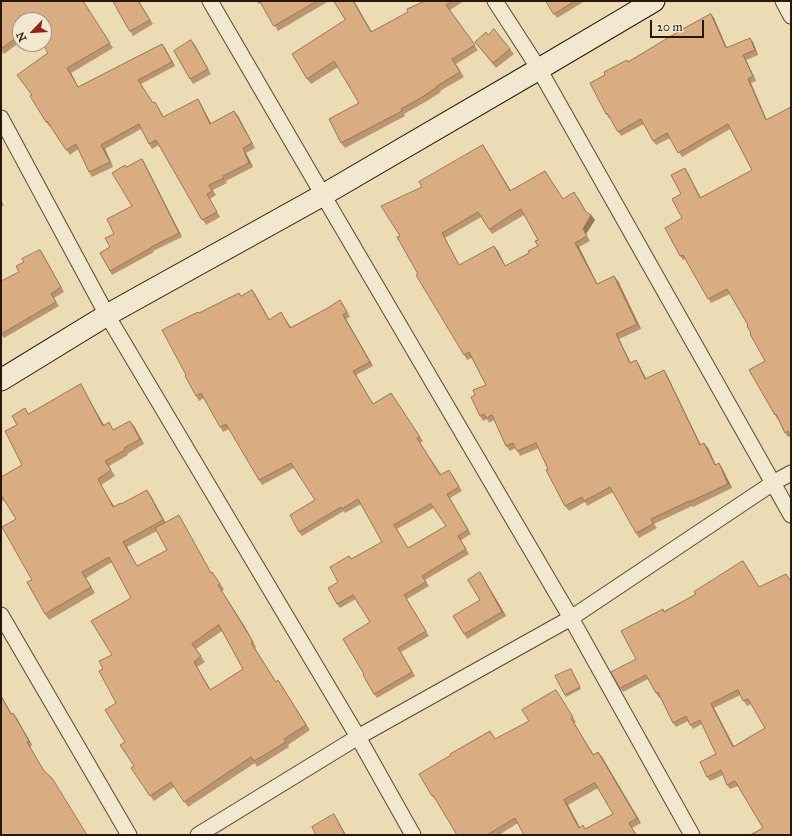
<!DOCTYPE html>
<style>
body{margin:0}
#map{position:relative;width:792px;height:836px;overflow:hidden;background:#ebdcb6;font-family:"IM FELL Great Primer",serif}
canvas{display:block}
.frame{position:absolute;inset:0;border:2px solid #2a1705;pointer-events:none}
.north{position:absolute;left:12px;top:12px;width:40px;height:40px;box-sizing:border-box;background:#f2e8d0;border:1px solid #a2947f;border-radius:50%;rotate:245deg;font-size:11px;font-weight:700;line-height:16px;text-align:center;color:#2a1705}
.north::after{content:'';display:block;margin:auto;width:14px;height:18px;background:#8f2418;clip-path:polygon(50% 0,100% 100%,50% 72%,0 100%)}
.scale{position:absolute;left:650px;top:20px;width:54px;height:18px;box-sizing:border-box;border:2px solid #2a1705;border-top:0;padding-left:5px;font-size:12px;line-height:14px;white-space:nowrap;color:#2a1705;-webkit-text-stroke:3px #f2e8d0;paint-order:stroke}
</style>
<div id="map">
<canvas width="792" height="836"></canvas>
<div class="frame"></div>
<div class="north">N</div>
<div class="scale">20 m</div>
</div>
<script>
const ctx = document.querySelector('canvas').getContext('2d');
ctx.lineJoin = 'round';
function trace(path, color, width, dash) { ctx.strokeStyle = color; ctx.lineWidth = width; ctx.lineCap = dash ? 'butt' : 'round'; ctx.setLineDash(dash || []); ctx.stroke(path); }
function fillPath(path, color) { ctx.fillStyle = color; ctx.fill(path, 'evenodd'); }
const minor = new Path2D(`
 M210,1L323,195L571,618L692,835
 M495,1L539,69L791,515
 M783,1L791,16
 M1,118L107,315L358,737L413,835
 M1,615L129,835
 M198,835L358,737L571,618L773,483L791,473`);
const secondary = new Path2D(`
 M1,380L107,315L323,195L539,69L654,1`);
const wall = new Path2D(`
 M1,1H83L113,48L71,73L78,87L162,44L165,48L175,66L141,84L153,103L158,107L164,117L201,104L211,124L234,111L238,116L255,148L246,153L253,167L226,181L227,183L213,190L216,195L210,199L220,217L206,225L159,145L152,149L149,144L141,129L105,149L113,167L92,177L89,172L78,149L70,155L50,126H49L46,122L32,95L48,53L44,20H20V42L4,54L1,50Z
 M113,1H142L140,3L153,24L133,36Z
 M256,1H329L278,31L261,3L259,4Z
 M354,1L372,32L408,12L425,1H464L450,10L478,50L456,64L464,77L440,91L441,92L427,101L404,114L405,116L345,148L341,143L359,103L338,67L311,84L307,79L345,20Z
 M546,1H585L557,18Z
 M711,14L714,18L727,48L753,42L758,55L746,60L756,81L751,83L790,436L788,437L785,433L778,419V420L775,415L765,361L751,333L748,325L730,294L711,303L685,259L683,260L680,256L682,218L681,194L688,173L701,198L752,170L730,129L682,157L670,138L656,145L653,141L644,124L621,136L610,118H609L606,114L605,75Z
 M488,35L510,49L514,54L496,68L475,42Z
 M191,40L211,74L193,84L190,79Z
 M483,145L511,191L545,171L563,199L578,197L587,213L591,215L595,220L586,234L590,241L579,247L597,284L618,281L641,329L619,339L631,363L636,360L639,365L646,379L667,375L701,445L704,443L708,448L716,465L722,468L732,488L693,507L692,506L654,524L657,528L639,538L636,533L613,492L587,506L585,502L569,511L565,506L539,448L520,456L516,448L510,451L506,446L494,420L489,423L487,419L483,421L480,416L475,395L486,385L472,358L467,360L464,355L418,274L400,236L422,187ZM524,215L538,240V246L529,253L505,266L498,251L459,265L445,238L481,217L492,234Z
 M142,159L144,162L182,237L153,251L154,252L112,275L110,271L114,234L132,206L126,167Z
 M1,200L4,205L1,207Z
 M40,250L64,292L54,298L59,306L4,338L1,334L19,272L24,262Z
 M255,294L269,320L281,312L291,327L343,304L350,317L346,319L373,366L356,375L373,404L391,393L423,441L420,443L441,474H452L462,491L450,498L471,534L461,540L469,554L425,580L429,586L407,599L429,636L401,652L415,676L377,698L374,694L364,674L370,622L356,599L340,608L337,604L338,582L349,556L352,559L382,542L361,504L345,513L344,511L302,536L299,532L315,500L294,468L262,485L229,429L223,432L204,398L199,401L196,396L186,375L199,313L241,296ZM434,508L446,526L408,548L397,529Z
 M81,384L84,390L104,425L114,430L134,426L144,444L127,454L128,455L109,466L115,476L101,485L114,506L151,496L165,523L179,515L182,521L211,573L212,572L224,589L222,591L245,627L256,647L255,648L276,682L282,686L310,730L288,745L289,747L257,767L255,763L188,807L174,787L154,801L131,768L134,766L125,742L116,703L103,669L112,655L131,598L112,562L86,578L95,593L49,620L45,614L32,580L16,519L4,500L1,502V477L22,465L17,425L25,408L28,414ZM157,531L167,550L137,566L127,547ZM222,631L243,669L211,690L197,667L205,662L196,649Z
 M746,565L759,587L789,578L763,828L738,786L730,789L727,785L723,775L710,781L707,777L716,754L702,724L693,729L688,721L676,727L673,723L660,697L659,698L656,693L648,679L623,692L620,688L636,659L663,609L664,611L696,594ZM740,695L747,706L751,704L765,728L734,746L714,708Z
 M483,577L506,616L467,639L464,634L480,600Z
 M571,669L581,689L566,697L565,695Z
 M559,695L576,722L574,723L594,755L598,752L602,757L641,823L632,828L637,835L518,823L499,835H456H457L436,800L432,796L451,755L495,739L529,721ZM598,788L613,814L586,829L580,827L568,805Z
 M12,714L16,717L32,745L30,747L45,772L1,835Z`);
const shadedWall = new Path2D(`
 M353,1H354L375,38L371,32Z
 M711,14L714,18L729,53L726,48Z
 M750,38L753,42L758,55L755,50Z
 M191,40L195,45L211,74L208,69Z
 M162,44L165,48L175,66L172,62Z
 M743,55L746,60L756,81L753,76Z
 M67,68L71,73L81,92L78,87Z
 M748,79L751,83L769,125L766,120Z
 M198,99L201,104L214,129L210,124Z
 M234,111L238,116L255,148L252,143Z
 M101,145L105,149L113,167L110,162Z
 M483,145L486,150L514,196L510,191Z
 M243,148L246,153L253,167L249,163Z
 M142,159L144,162L182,237L179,233Z
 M685,168L688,173L703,202L700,198Z
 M591,215L595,220L586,234L590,241L583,229Z
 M442,233L445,238L462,270L459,265Z
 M575,243L579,247L600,289L597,284Z
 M494,246L498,251L508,271L505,266Z
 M40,250L43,254L64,292L61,287Z
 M614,276L618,281L641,329L637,324Z
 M252,290L255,294L272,324L269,320Z
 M343,315L346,319L373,366L370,362Z
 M616,334L619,339L633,368L630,363Z
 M636,360L639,365L649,384L645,379Z
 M664,370L667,375L703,450L700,445Z
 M353,371L356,375L376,409L373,404Z
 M81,384L84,390L107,431L103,426Z
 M130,421L134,426L144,444L140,439Z
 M704,443L708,448L718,470L715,465Z
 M719,463L722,468L732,488L728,484Z
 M98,479L101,485L117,512L113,507Z
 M147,490L151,496L167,525L163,520Z
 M123,542L127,547L140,572L137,566Z
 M82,572L86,578L95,593L91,587Z
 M480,572L483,577L506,616L502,612Z
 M222,591L245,627L256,647L253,642Z
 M194,662L197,667L214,696L210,690Z
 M1,695L14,718L11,714L1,696Z
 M711,704L714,708L736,751L733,747Z
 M13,713L16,717L32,745L29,741Z
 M598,752L602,757L641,823L637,818Z
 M564,800L568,805L582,833L579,828Z
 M334,814L337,819L346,835H345Z`);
const building = new Path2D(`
 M1,1H83L110,43L67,68L78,87L162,44L172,62L138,80L153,103L155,102L163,117L198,99L210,124L234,111L252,143L243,148L249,163L223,176L224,178L209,185L212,191L207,194L217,212L202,220L156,140L149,144L139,124L101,145L110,162L89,172L76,144L66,150L47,121L46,122L30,96L32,95L17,75L48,53L43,44H44V20H20V35L1,49Z
 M113,1H138L150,20L130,31Z
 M260,1H317L274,26Z
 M334,1H353L371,32L408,12L407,9L425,1H452L446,5L475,45L452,59L460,72L437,86V87L424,96L401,109L402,111L341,143L329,119L359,103L334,61L307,79L292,54L345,20Z
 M546,1H575L554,14Z
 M711,14L726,48L750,38L755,50L743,55L753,76L748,79L766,120L791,107V438L788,431L785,433L776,414L775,415L749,370L765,361L750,334L751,333L747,326L748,325L727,289L708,299L683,255L680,256L665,228L682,218L672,199L681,194L671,175L685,168L700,198L752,170L728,124L678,153L667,133L653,141L641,119L618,132L607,113L606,114L590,83L605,75L604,72L627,60L628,62L681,30Z
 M494,29L510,49L493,63L475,42L486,32L488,35Z
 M191,40L208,69L190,79L174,51Z
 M483,145L510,191L545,171L563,199L574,192L586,212L591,215L583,229L587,236L575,243L597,284L614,276L637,324L616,334L630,363L636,360L645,379L664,370L700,445L704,443L715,465L719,463L728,484L689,502V501L651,519L653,524L636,533L610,487L584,501L582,497L565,506L546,470L548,469L536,443L517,451L513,443L506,446L492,415L486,418L484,414L480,416L471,397L475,395L473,390L486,385L469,352L464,355L416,275L418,274L397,237L400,236L381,206L422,187L419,182ZM521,209L538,240L535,241L538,246L528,251L529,253L505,266L494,246L459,265L442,233L478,212L489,229Z
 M142,159L179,233L151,247V248L110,271L100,253L110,247L105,238L114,234L107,219L132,206L112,173L125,165L126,167Z
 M40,250L61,287L51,294L56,302L1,334V281L19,272L16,266L24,262L22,259Z
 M252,290L269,320L281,312L290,328L326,309L340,300L347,312L343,315L370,362L353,371L373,404L391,393L420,437L417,438L440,475L449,470L459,487L447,494L468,530L458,536L466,549L422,576L426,582L404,595L426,631L398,648L412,672L374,694L363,675L364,674L343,639L370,622L353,595L337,604L328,588L338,582L330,567L349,556L351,559L382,542L358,499L342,509L341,507L299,532L290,515L315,500L291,463L259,480L226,424L220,427L201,393L196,396L185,376L186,375L162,330L198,312L199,313L239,293L241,296ZM431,504L446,526L408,548L394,525Z
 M81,384L103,426L109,422L113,430L130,421L140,439L124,448L125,450L105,461L111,470L98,479L113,507L121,503V504L147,490L163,520L123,542L137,566L167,550L155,528L179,515L211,573L212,572L220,584L218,585L241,622L253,642L251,643L276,682L278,680L306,725L284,739L286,742L254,761L251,757L184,802L171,782L150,796L131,768L134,766L120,745L125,742L105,710L116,703L99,671L103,669L99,661L112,655L91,621L131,598L109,557L82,572L91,587L45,614L27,582L32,580L2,527L16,519L1,495V477L22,465L5,431L17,425L12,416L25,408L28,414ZM219,625L243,669L210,690L194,662L201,656L192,644Z
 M743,561L759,587L786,574L791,581V835H750L763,828L735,781L727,785L721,770L707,777L700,762L716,754L700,720L690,725L686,716L673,723L658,692L656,693L646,675L620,688L611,672L636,659L621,631L663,609L664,612L696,594L694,592ZM738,690L743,701L748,699L765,728L733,747L711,704Z
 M480,572L502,612L464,634L453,616L480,600L468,580Z
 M571,669L580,687L565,695L555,676Z
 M556,690L573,717L571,718L593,755L598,752L637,818L629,823L636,835H524L515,818L487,835H456H457L433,795L432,796L419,774L451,755L450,754L490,731L495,739L529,721L522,710ZM595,783L613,814L585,829L583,825L579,828L564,800Z
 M1,696L11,714L13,713L29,741L27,742L44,771L52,778L87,835H1Z
 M334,814L345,835H316L312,827Z`);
trace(minor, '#5a4831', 17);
trace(secondary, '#2a1705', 23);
trace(minor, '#f2e8d0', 15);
trace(secondary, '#f2e8d0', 21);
fillPath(wall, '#bb9470');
fillPath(shadedWall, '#98785b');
fillPath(building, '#d9ac82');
trace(building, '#98785b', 1);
</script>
